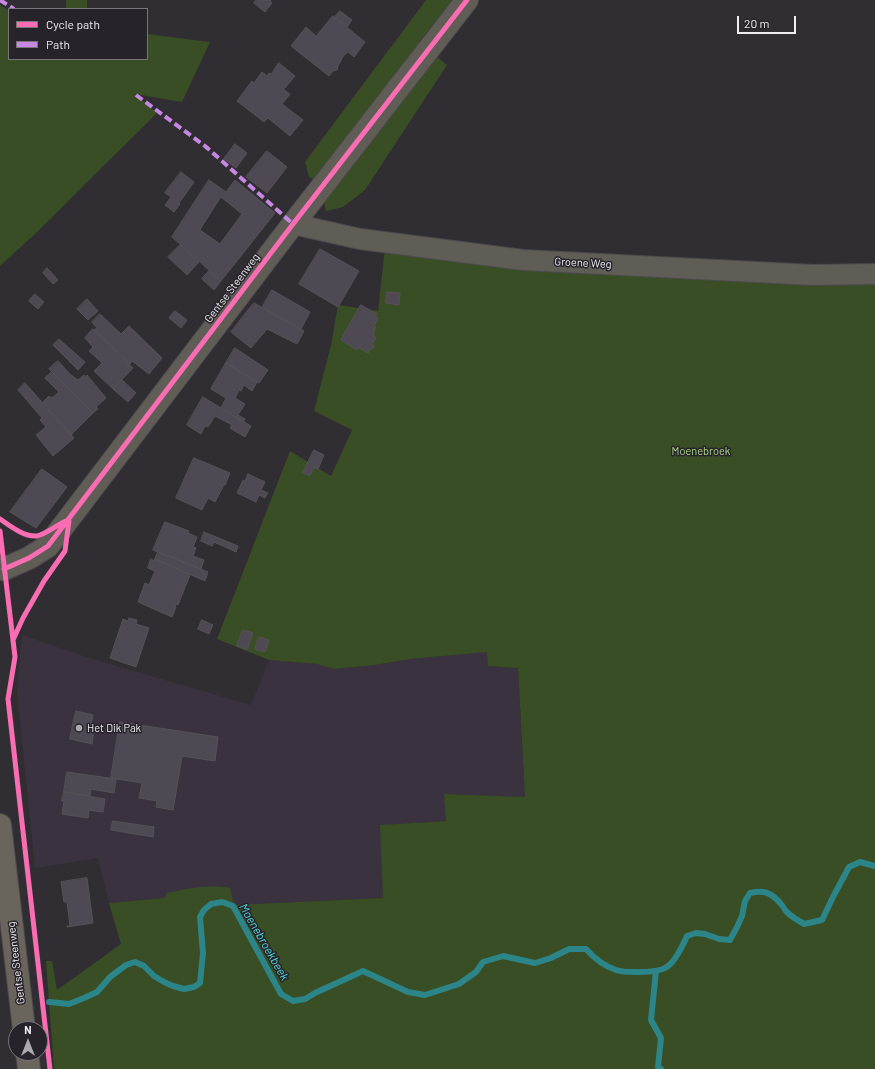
<!DOCTYPE html>
<style>
body{margin:0}
#map{position:relative;width:875px;height:1069px;overflow:hidden;background:#312e33;font-family:Barlow,sans-serif}
canvas{display:block}
.legend{position:absolute;left:8px;top:8px;width:140px;height:52px;box-sizing:border-box;background:#27232a;border:1px solid #77747a;margin:0;padding:5px 7px;list-style:none;font-size:12px;color:#f0edf2}
.legend li{display:flex;align-items:center;gap:8px;height:20px}
.legend b{width:20px;border:1px solid #77747a}
.north{position:absolute;left:8px;top:1021px;width:40px;height:40px;box-sizing:border-box;background:#27232a;border:1px solid #77747a;border-radius:50%;rotate:0deg;font-size:11px;font-weight:700;line-height:16px;text-align:center;color:#f0edf2}
.north::after{content:'';display:block;margin:auto;width:14px;height:18px;background:#adaaaf;clip-path:polygon(50% 0,100% 100%,50% 72%,0 100%)}
.scale{position:absolute;left:737px;top:16px;width:59px;height:18px;box-sizing:border-box;border:2px solid #f0edf2;border-top:0;padding-left:5px;font-size:12px;line-height:14px;white-space:nowrap;color:#f0edf2;-webkit-text-stroke:3px #27232a;paint-order:stroke}
</style>
<div id="map">
<canvas width="875" height="1069"></canvas>
<ul class="legend">
<li><b style="height:5px;background:#f96db3"></b>Cycle path</li>
<li><b style="height:5px;background:#c787e3"></b>Path</li>
</ul>
<div class="north">N</div>
<div class="scale">20 m</div>
</div>
<script>
const ctx = document.querySelector('canvas').getContext('2d');
ctx.lineJoin = 'round';
function fillPath(path, color) { ctx.fillStyle = color; ctx.fill(path, 'evenodd'); }
function trace(path, color, width, dash) { ctx.strokeStyle = color; ctx.lineWidth = width; ctx.lineCap = dash ? 'butt' : 'round'; ctx.setLineDash(dash || []); ctx.stroke(path); }
function write(font, color, halo, rows, align = 'center') {
  ctx.font = font + ' Barlow,sans-serif'; ctx.lineWidth = 3; ctx.setLineDash([]); ctx.textBaseline = 'middle'; ctx.strokeStyle = halo; ctx.fillStyle = color; for (const [text, x, y, turn = 0] of rows) {
    ctx.save(); ctx.translate(x, y); ctx.rotate((+turn || 0) * Math.PI / 180); ctx.textAlign = isNaN(turn) ? turn : align; if (halo) ctx.strokeText(text, 0, 0); ctx.fillText(text, 0, 0); ctx.restore();
  }
}
const built = new Path2D(`
 M22,635L92,659L251,705L269,660L317,664L334,669L375,665L410,659L487,651L489,666L518,668L525,797L445,794L447,821L381,825L383,898L234,905L166,898L109,903L98,858L35,868L17,691Z`);
const green = new Path2D(`
 M66,0H87V9H66Z
 M426,0H452L419,42L447,65L365,190L343,207L326,211L324,202L327,186L309,177L305,162Z
 M0,5L9,11V59H147V34L210,42L182,102L135,94L157,113L36,233L0,266Z
 M385,248L875,279V1069H54L46,961H52L57,990L121,944L109,903L165,898L167,893C187,889 209,884 230,888L234,905L383,898L380,825L446,821L444,794L525,797L518,668L488,666L487,652L410,659L375,665L334,669L317,664L269,660L217,639L290,451L331,476L352,430L314,411L331,345L338,305L378,311Z`);
const stream = new Path2D(`
 M656,971L651,1020L661,1038L658,1067L661,1069
 M49,1002L69,1004L84,998L97,992L110,977L126,965L135,962L144,966L154,976L164,982L173,986L184,989L194,987L200,983L203,953L200,917L204,910L211,904L222,902L233,906L281,994L293,1001L305,999L315,993L363,971L408,992L425,995L459,984L476,972L483,962L503,956L535,963L551,958L569,949H586C594,958 604,966 616,970C625,973 656,973 665,968C674,964 683,945 687,936L696,933L705,934L719,939L730,940L737,927L742,916L745,901L750,893C764,890 771,892 781,904C783,906 784,909 786,911C791,917 798,920 804,924L822,920L834,895L849,867L860,862L875,866`);
const building = new Path2D(`
 M256,0H271L270,2L272,3L265,12L254,3Z
 M340,11L352,20L347,27L335,17Z
 M333,16L365,42L354,57L348,52L344,55L338,66L337,70L333,71L329,76L291,46L306,27L316,36Z
 M279,63L295,76L285,88H284L283,89L290,94L282,104L303,120L290,136L268,118L264,122L237,101L252,81L254,83L262,72L267,76L269,73L271,74Z
 M235,144L247,153L236,168L224,159Z
 M267,151L287,167L267,193L246,177Z
 M181,172L194,182L179,203L180,204L174,212L165,205L171,197L165,193Z
 M209,180L226,192L235,180L275,213L221,281L172,237ZM221,197L242,214L220,244L200,230Z
 M180,245L199,262L187,275L168,257Z
 M320,249L359,271L338,307L299,284Z
 M47,268L58,280L53,284L43,273Z
 M209,271L221,281L214,290L202,279Z
 M272,290L310,312L301,329L262,308Z
 M387,292L400,293L399,305L386,303Z
 M35,294L44,302L38,309L29,301Z
 M87,299L98,311L88,320L77,309Z
 M254,303L304,331L297,344L267,329L251,348L231,332Z
 M361,305L377,314L375,317L378,318L374,326L376,327L374,330V336L376,338L372,345L374,346L373,349L371,348L368,353L358,347L357,350L341,340Z
 M175,311L187,320L181,328L169,318Z
 M100,314L121,334L129,326L162,358L149,374L132,361L130,364L94,330L97,328L92,322Z
 M93,329L133,368L113,389L94,371L102,363L89,351L93,347L85,338Z
 M59,339L85,362L78,370L53,345Z
 M235,348L268,370L259,383L226,363Z
 M58,361L71,375L78,380L84,375L85,377L87,375L106,398L96,407L98,409L93,413L49,369Z
 M226,363L257,382L252,391L244,385L241,391L239,390L235,398L245,404L238,415L245,419L243,422L221,408L226,398L211,389Z
 M52,372L93,413L71,435L42,403L49,396L52,398L59,392L45,378Z
 M122,380L136,393L128,402L113,389Z
 M25,383L74,438L53,456L36,435L46,427L40,420L42,418L18,390Z
 M203,397L251,426L245,437L230,428L232,425L215,416L208,427L205,426L201,434L187,425Z
 M314,450L324,455L318,469L314,467L310,476L303,473Z
 M194,458L230,473L225,485H224L215,502L208,498L202,510L176,498Z
 M42,469L67,487L36,528L10,512Z
 M248,474L265,482L261,490L268,493L265,498L259,495L256,502L237,493L243,480L245,481Z
 M165,522L189,531L188,533L197,537L193,547L196,548L193,556L204,560L201,569L153,550Z
 M204,532L238,546L236,552L214,542L212,546L201,541Z
 M158,552L208,572L205,581L155,559Z
 M151,559L154,561L155,559L190,575L178,605L176,604L175,606L176,607L172,617L138,602L145,583L149,585L155,571L148,568Z
 M129,618L137,620L136,624L149,628L136,667L110,658L123,619L128,621Z
 M202,620L213,625L209,634L198,629Z
 M243,630L253,633L247,650L237,646Z
 M259,637L269,640L265,652L255,649Z
 M76,711L93,715L90,729L94,730L92,744L70,739Z
 M120,722L218,737L215,761L182,756L173,810L156,807L157,801L139,798L142,783L111,778Z
 M67,772L116,779L114,793L91,789L90,796L64,792Z
 M64,792L105,799L103,812L89,810L88,818L62,814L64,801H62Z
 M113,821L154,827L153,837L111,830Z
 M87,878L93,923L67,927V926H70L67,902H64L61,882Z`);
const minor = new Path2D(`
 M293,224L360,239L523,260L813,275L875,274`);
const tertiary = new Path2D(`
 M0,569H4L29,558L48,546L293,224L467,0`);
const primary = new Path2D(`
 M0,825L24,1029
 M27,1053L29,1069`);
const quiet = new Path2D(`
 M0,0L14,9
 M136,95L205,146L293,224`);
const cycleway = new Path2D(`
 M0,519C10,526 24,537 37,536C44,535 59,524 66,521
 M0,531L15,657L8,699L50,1069
 M4,569L29,558L48,546L293,224L467,0
 M13,640L23,618L44,581L65,551L69,521`);
const markers = [
 [79,728,4,"#adaaaf"]
];
const streetNames = [
 ["Groene Weg",583,263,3],
 ["Gentse Steenweg",232,288,-53],
 ["Gentse Steenweg",16,963,-97]
];
const parkNames = [
 ["Moenebroek",701,451]
];
const poiNames = [
 ["Het Dik Pak",87,728]
];
const waterNames = [
 ["Moenebroekbeek",264,942,60]
];
fillPath(built, '#3a333f');
fillPath(green, '#394e24');
trace(stream, '#2c8588', 6);
fillPath(building, '#4f4954');
trace(building, '#555256', 1);
trace(minor, '#4c4a4d', 22);
trace(tertiary, '#4c4a4d', 24);
trace(primary, '#4c4a4d', 24);
trace(minor, '#605c56', 20);
trace(tertiary, '#605c56', 22);
trace(primary, '#69645c', 22);
trace(quiet, '#c787e3', 4, [8, 4]);
trace(cycleway, '#f96db3', 5);
for (const [x, y, r, color] of markers) { const dot = new Path2D(); dot.arc(x, y, r, 0, 2 * Math.PI); ctx.fillStyle = color; ctx.fill(dot); trace(dot, '#27232a', 1.5); }
write('11px', '#f0edf2', '#27232a', streetNames);
write('11px', '#b0dc8a', '#27232a', parkNames);
write('11px', '#f0edf2', '#27232a', poiNames, 'left');
write('italic 12px', '#4cd8db', '#27232a', waterNames);
</script>
